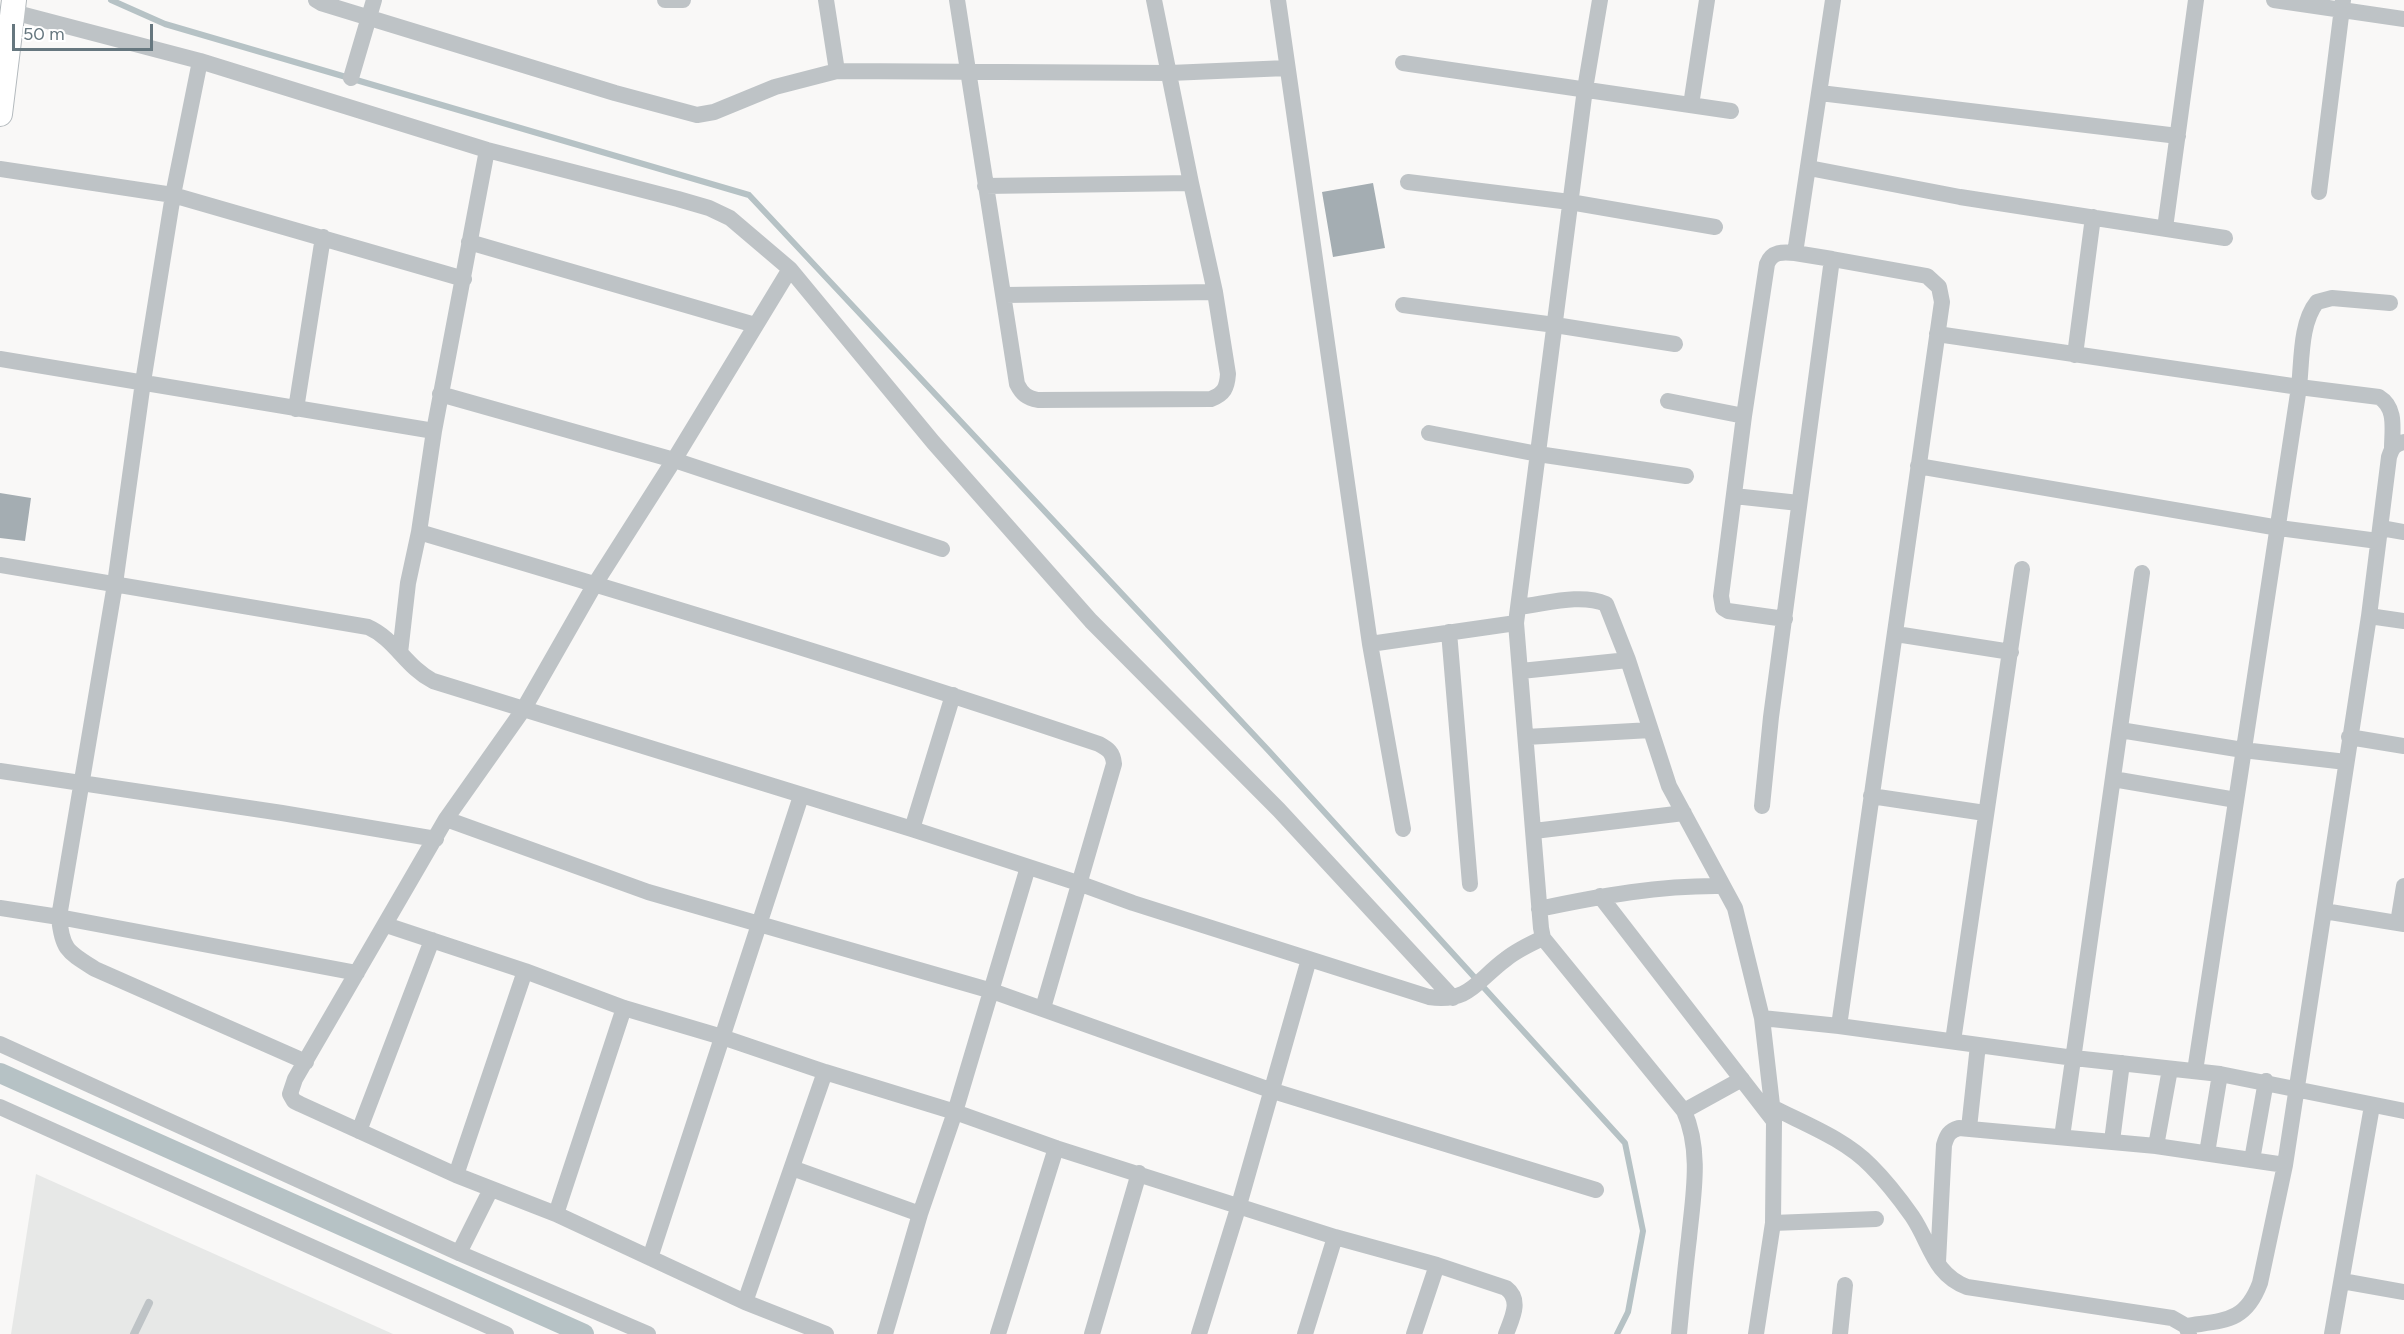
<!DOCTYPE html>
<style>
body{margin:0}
#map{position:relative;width:2404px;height:1334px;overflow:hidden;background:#f9f8f7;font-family:Figtree,sans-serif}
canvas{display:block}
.scale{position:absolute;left:12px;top:24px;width:141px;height:27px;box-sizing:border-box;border:3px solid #66777f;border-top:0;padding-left:8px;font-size:18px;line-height:21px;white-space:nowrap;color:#66777f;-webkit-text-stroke:4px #fff;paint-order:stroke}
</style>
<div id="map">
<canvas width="2404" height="1334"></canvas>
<div class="scale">50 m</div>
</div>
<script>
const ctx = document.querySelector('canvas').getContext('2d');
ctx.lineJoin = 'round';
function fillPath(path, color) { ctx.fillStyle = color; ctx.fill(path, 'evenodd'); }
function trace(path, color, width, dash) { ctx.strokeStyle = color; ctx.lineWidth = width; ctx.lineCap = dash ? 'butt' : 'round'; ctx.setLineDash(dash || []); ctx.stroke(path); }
const built = new Path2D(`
 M36,1174L393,1334H11Z`);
const stream = new Path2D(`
 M111,0L165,24L749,195L1268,750L1625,1143L1643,1231L1628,1312L1617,1334`);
const canal = new Path2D(`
 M0,1073L584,1334`);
const building = new Path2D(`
 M1373,183L1385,248L1333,257L1322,192Z
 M0,493L31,498L25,541L0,538Z`);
const service = new Path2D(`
 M134,1334L149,1303`);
const minor = new Path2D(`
 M316,0L321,3L615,93L697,115L714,112L775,87L837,71L1170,73L1287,68
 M665,0H683
 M826,0L837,71
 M957,0L1017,384C1022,394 1027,398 1038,400L1211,399C1224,394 1227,388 1228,374L1215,292L1191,183L1154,0
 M1278,0L1370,644L1516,623
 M1600,0L1585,89L1516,623L1541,928L1543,938L1684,1111C1702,1151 1693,1196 1689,1238C1685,1270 1682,1302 1679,1334
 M2274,0L2404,19
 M13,12L200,61L487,150L678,199L709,208L730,218L790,269L933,442L1091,621L1279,810L1453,998
 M200,61L173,195L143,382L115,584L59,917C62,950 68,952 95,969L306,1062
 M1403,63L1731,111
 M351,78L374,0
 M1820,93L2178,136
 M1691,105L1707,0
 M1809,168L1960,197L2225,238
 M0,169L173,195L464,279
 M1408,182L1570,202L1715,227
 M985,186L1191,183
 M2319,192L2343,0
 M2165,228L2196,0
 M469,242L755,325
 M1832,259L1927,276L1939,287L1942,302L1839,1026
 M790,269L674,460L595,584L523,710L446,819L295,1079L290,1094L294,1101L300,1104L456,1175L556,1214L745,1302L826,1334
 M1005,295L1215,292
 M2390,303L2332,298L2317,302C2300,323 2302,361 2299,387L2379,397C2397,408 2392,430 2392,448
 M1403,305L1555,325L1675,344
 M1937,334L2299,387L2195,1071
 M2075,355L2093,217
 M0,359L434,431
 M440,394L674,460L942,549
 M1668,401L1744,416
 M296,409L323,237
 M1429,433L1538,454L1686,476
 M1918,466L2279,528L2378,541
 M1734,496L1799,503
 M2381,528L2404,532
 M419,532C647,599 874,668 1099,744C1108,749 1113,752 1114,764L1043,1008
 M0,565L368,627C395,639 406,667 433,681L912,829L1081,884L1133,903L1429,997C1470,1003 1476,981 1506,959C1517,950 1530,944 1543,938
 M1518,607C1546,604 1580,593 1606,604L1628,660L1669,786L1735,908L1762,1018L1774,1122L1773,1223L1756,1334
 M2369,616L2404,621
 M1785,619L1728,611L1723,608L1721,596L1744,416L1767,264C1772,251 1783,252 1795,253
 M1449,632L1470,884
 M1896,634L2011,652
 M1370,644L1403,829
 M400,653L408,583L419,532L434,431L487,150
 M1521,671L1628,660
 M2120,730L2243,750L2346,762
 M1526,737L1651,730
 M2349,737L2404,746
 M0,771L282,813L436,839
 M2113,779L2236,800
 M1871,796L1985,813
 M1762,806L1771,717L1832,259L1795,253L1833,0
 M446,819L648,892L992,991L1270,1090L1596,1190
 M912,829L953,695
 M1534,831L1684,813
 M1600,896L1774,1121
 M0,908L59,917L357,973
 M1539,909C1600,896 1661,885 1723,886
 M2324,911L2404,924
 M2398,923L2404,886
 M386,925L525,971L624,1008L722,1037L825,1072L955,1112L1056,1148L1335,1237L1437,1265L1506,1288C1522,1300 1512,1318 1506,1334
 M1762,1018L1839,1026L2074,1058L2220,1074L2404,1111
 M1953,1041L2022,569
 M0,1044L459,1253L648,1334
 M0,1107L506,1334
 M1772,1107C1805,1124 1845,1139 1871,1166C1886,1181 1900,1199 1912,1216C1931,1244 1933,1274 1967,1287L2172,1318L2186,1326L2189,1334
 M1684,1111L1742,1079
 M1969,1128L1978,1045
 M359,1131L432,940
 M2062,1137L2142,573
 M2112,1141L2122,1063
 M2156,1146L2170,1069
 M2207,1153L2220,1074
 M2252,1160L2266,1081
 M792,1168L920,1214
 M456,1175L525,971
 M556,1214L624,1008
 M1773,1223L1876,1219
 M459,1253L491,1189
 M650,1258L801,796
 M1938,1262L1944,1145C1947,1135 1949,1131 1959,1128L2156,1146L2285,1165
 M2342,1281L2404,1292
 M745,1302L825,1072
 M2186,1326C2224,1320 2245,1323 2260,1283L2285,1165L2369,616L2389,457C2392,448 2394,444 2404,442
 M885,1334L920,1214L955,1112L1028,867
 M998,1334L1056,1148
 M1092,1334L1139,1173
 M1199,1334L1239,1205L1309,959
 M1305,1334L1335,1237
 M1414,1334L1437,1265
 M1840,1334L1845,1285
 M2332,1334L2372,1106`);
const secondary = new Path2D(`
 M0,114L14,0`);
fillPath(built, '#e7e8e7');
trace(stream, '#b6c2c5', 6);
trace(canal, '#b6c2c5', 20);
fillPath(building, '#a4adb2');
trace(secondary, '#b3b9bd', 26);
trace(service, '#bec3c6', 8);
trace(minor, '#bec3c6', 16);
trace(secondary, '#fff', 24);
</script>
